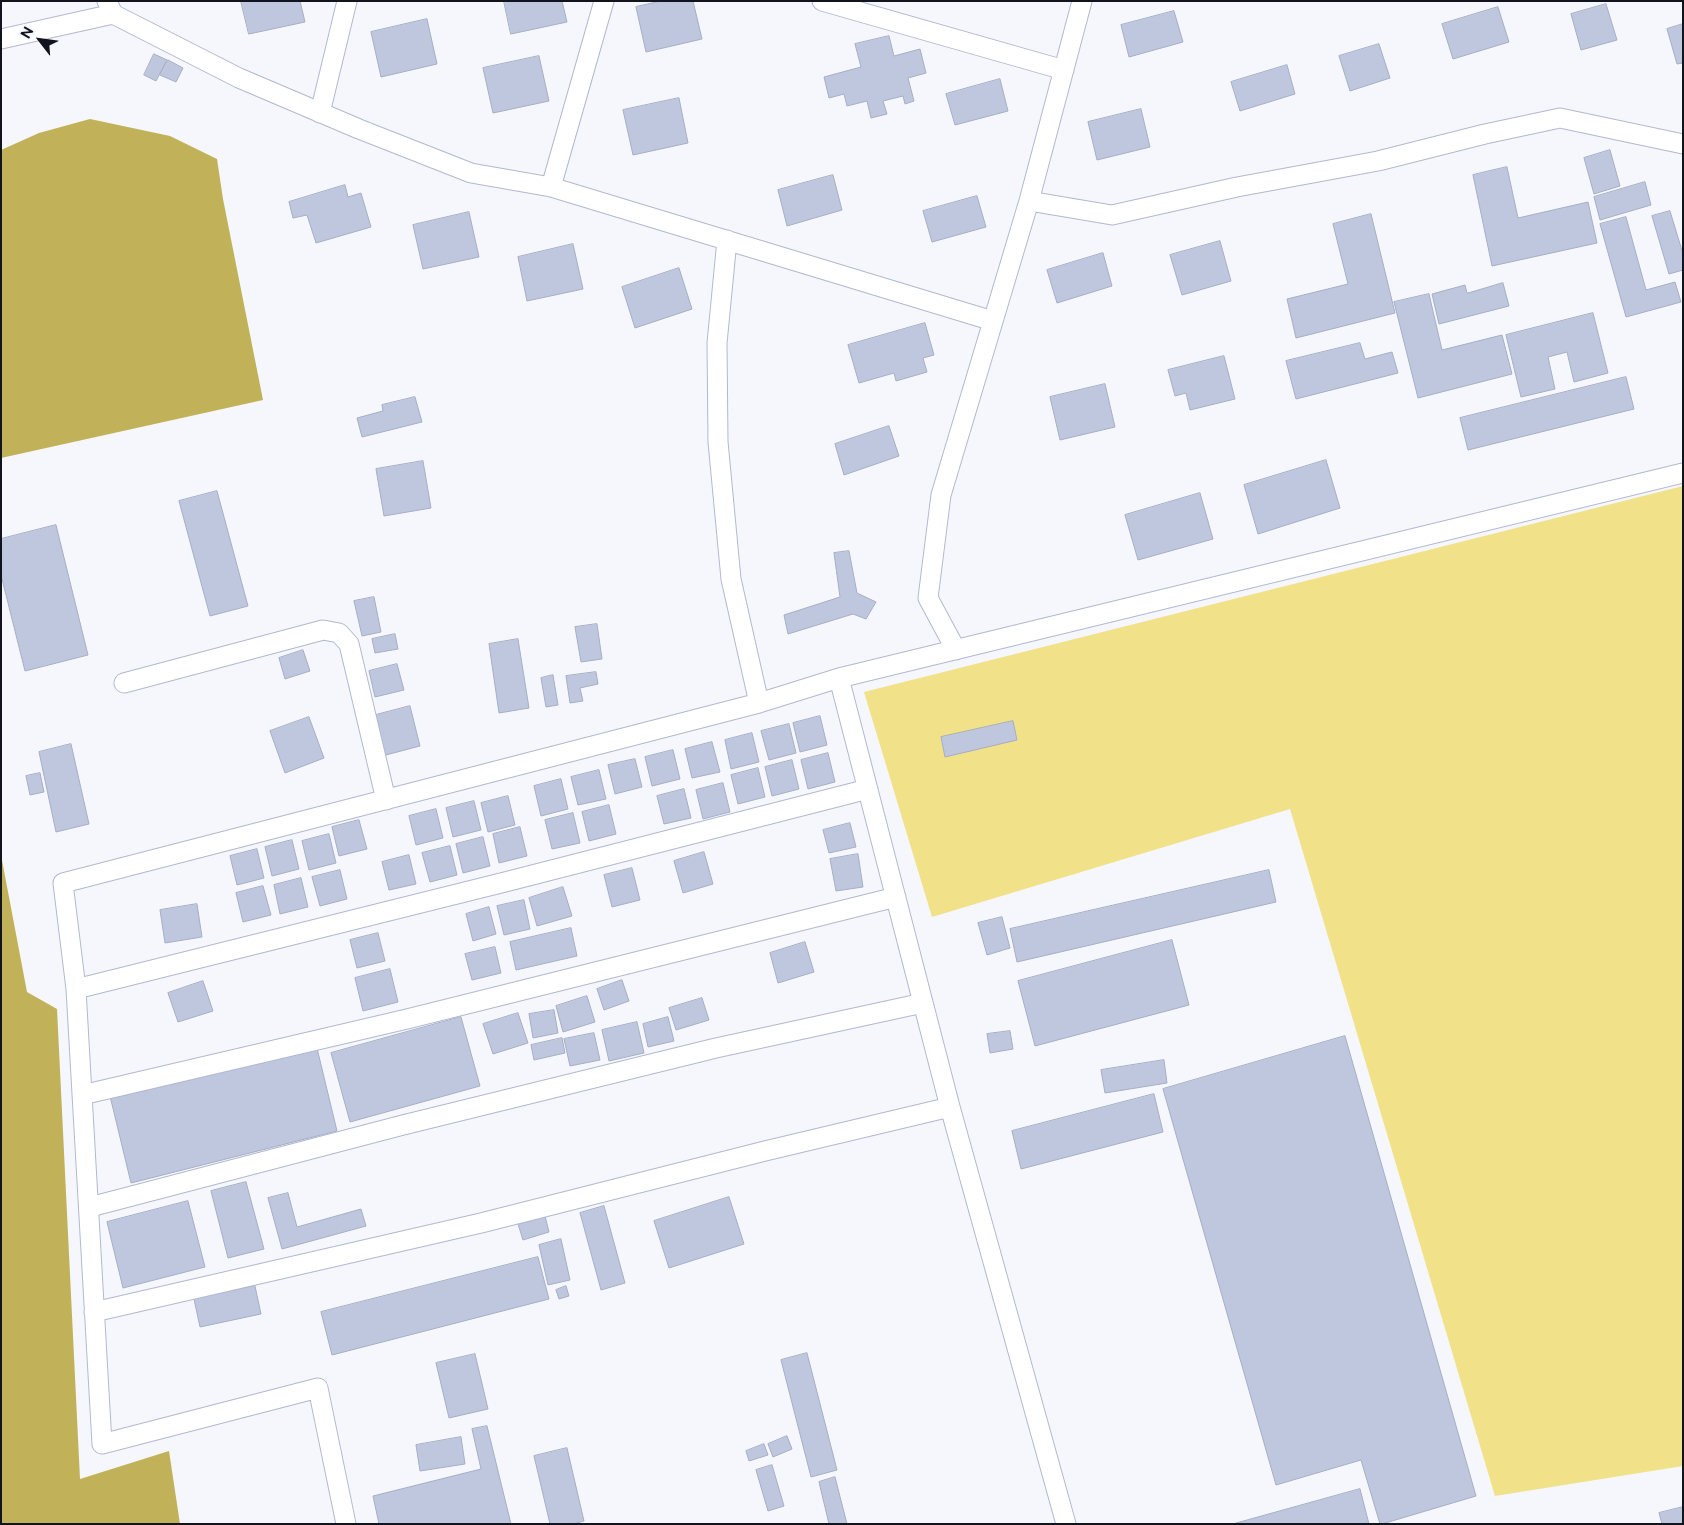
<!DOCTYPE html>
<style>
body{margin:0}
#map{position:relative;width:1684px;height:1525px;overflow:hidden;background:#f5f7fc;font-family:"Public Sans",sans-serif}
canvas{display:block}
.frame{position:absolute;inset:0;border:2px solid #11141c;pointer-events:none}
.north{position:absolute;left:15px;top:15px;width:50px;height:50px;-webkit-text-stroke:4px #f5f7fc;paint-order:stroke;rotate:300deg;font-size:14px;font-weight:700;line-height:20px;text-align:center;color:#11141c}
.north::after{content:'';display:block;margin:auto;width:18px;height:22px;background:#11141c;clip-path:polygon(50% 0,100% 100%,50% 72%,0 100%)}
</style>
<div id="map">
<canvas width="1684" height="1525"></canvas>
<div class="frame"></div>
<div class="north">N</div>
</div>
<script>
const ctx = document.querySelector('canvas').getContext('2d');
ctx.lineJoin = 'round';
function fillPath(path, color) { ctx.fillStyle = color; ctx.fill(path, 'evenodd'); }
function trace(path, color, width, dash) { ctx.strokeStyle = color; ctx.lineWidth = width; ctx.lineCap = dash ? 'butt' : 'round'; ctx.setLineDash(dash || []); ctx.stroke(path); }
const green = new Path2D(`
 M1683,486V1466L1495,1496L1290,809L932,917L864,692Z`);
const water = new Path2D(`
 M90,119L170,136L217,159L223,199L263,400L1,458V150L39,133Z
 M1,855L27,992L57,1009L80,1479L169,1451L180,1524H1Z`);
const building = new Path2D(`
 M241,1H300L305,22L249,34Z
 M504,1H562L567,22L511,34Z
 M661,1H693L702,39L646,52L636,7Z
 M1606,4L1617,40L1581,50L1571,14Z
 M1498,7L1509,42L1453,59L1442,24Z
 M1174,11L1183,42L1129,57L1121,25Z
 M427,19L437,64L381,77L371,32Z
 M1683,24V63L1677,64L1667,29Z
 M889,36L894,56L920,49L926,73L908,78L914,101L905,104L903,96L883,101L887,114L871,118L867,101L847,106L844,94L829,98L824,77L861,67L855,44Z
 M1379,44L1390,78L1350,91L1339,56Z
 M154,54L167,60L156,81L144,75Z
 M539,56L549,101L493,113L483,68Z
 M168,60L183,68L176,82L160,75Z
 M1287,65L1295,94L1240,111L1231,82Z
 M1000,79L1008,111L955,125L946,94Z
 M679,98L688,143L633,155L623,110Z
 M1141,109L1150,147L1097,160L1088,122Z
 M1610,150L1620,186L1594,194L1584,158Z
 M1507,167L1518,218L1588,202L1597,243L1492,266L1473,175Z
 M833,175L842,210L787,226L778,190Z
 M1645,182L1651,205L1600,220L1594,197Z
 M345,185L348,197L361,193L371,227L316,243L307,215L293,218L289,202Z
 M977,196L986,227L932,242L923,211Z
 M1670,211L1683,254V270L1669,274L1652,216Z
 M469,212L479,257L423,269L413,225Z
 M1371,214L1395,313L1296,338L1287,299L1348,284L1333,224Z
 M1626,217L1646,290L1675,282L1681,302L1626,317L1600,224Z
 M1220,241L1231,281L1182,295L1170,255Z
 M573,244L583,289L527,301L518,257Z
 M1103,253L1112,286L1057,303L1047,270Z
 M679,268L692,309L635,328L622,287Z
 M1503,283L1509,306L1439,324L1432,294L1465,285L1467,293Z
 M1429,294L1442,350L1502,335L1512,374L1418,398L1394,302Z
 M1593,313L1608,373L1574,382L1567,352L1548,357L1555,389L1521,397L1506,335Z
 M925,323L934,355L923,358L927,372L896,381L894,373L859,383L848,345Z
 M1360,343L1365,359L1392,352L1398,373L1296,399L1286,361Z
 M1224,356L1235,399L1190,410L1186,393L1175,396L1168,370Z
 M1626,377L1634,409L1468,450L1460,418Z
 M1105,384L1115,427L1060,440L1050,397Z
 M415,397L422,422L362,437L357,418L383,411L382,405Z
 M889,426L899,456L844,475L835,444Z
 M1326,460L1340,508L1258,534L1244,485Z
 M423,461L431,508L384,516L376,469Z
 M217,491L248,606L210,616L179,501Z
 M1200,493L1213,539L1138,560L1125,515Z
 M56,525L88,655L25,671L1,575V539Z
 M849,551L857,593L876,602L866,619L853,614L788,634L784,615L840,597L834,553Z
 M374,597L381,632L362,636L354,601Z
 M597,624L602,659L581,662L575,627Z
 M395,634L398,649L375,653L372,639Z
 M518,639L529,708L499,713L489,644Z
 M303,650L310,671L285,679L279,658Z
 M397,664L404,690L375,697L369,671Z
 M596,672L598,684L580,688L583,701L570,703L566,676Z
 M553,675L558,705L546,707L541,678Z
 M410,706L420,746L382,756L372,716Z
 M820,716L827,745L800,752L793,723Z
 M309,717L324,758L285,773L270,731Z
 M1013,721L1017,740L945,757L941,737Z
 M789,724L796,753L769,760L761,731Z
 M752,733L759,762L731,769L725,740Z
 M712,742L720,772L692,778L685,749Z
 M71,744L89,824L56,832L39,752Z
 M673,750L680,779L652,786L645,757Z
 M828,753L835,782L808,789L801,760Z
 M635,759L642,787L615,794L608,765Z
 M792,760L799,789L772,796L765,767Z
 M758,768L765,797L738,804L731,775Z
 M599,770L606,799L578,805L571,777Z
 M40,773L44,792L30,795L26,776Z
 M561,779L568,809L541,816L534,786Z
 M723,783L730,812L703,819L696,790Z
 M684,789L691,818L664,824L657,796Z
 M508,796L515,825L488,832L481,803Z
 M474,801L481,830L453,837L446,808Z
 M609,805L616,834L589,841L582,812Z
 M436,809L443,838L416,845L409,816Z
 M573,813L580,843L552,849L545,820Z
 M359,820L367,849L339,856L332,827Z
 M850,823L856,847L829,853L823,830Z
 M520,827L527,856L499,863L493,834Z
 M329,834L336,863L309,870L302,841Z
 M483,837L490,866L463,873L456,844Z
 M292,840L299,869L272,876L265,847Z
 M450,846L457,875L430,882L422,853Z
 M257,849L264,878L237,885L230,856Z
 M704,852L713,884L683,893L674,861Z
 M858,854L863,887L836,891L830,859Z
 M409,855L416,884L389,890L382,862Z
 M632,868L640,900L612,907L604,875Z
 M340,870L347,899L320,906L312,877Z
 M1269,870L1276,902L1017,962L1010,929Z
 M301,878L308,907L280,914L274,885Z
 M263,886L271,915L243,922L236,893Z
 M563,887L572,916L537,926L529,898Z
 M524,900L530,929L504,935L497,906Z
 M197,904L202,937L165,943L160,910Z
 M489,907L496,934L473,941L466,914Z
 M1002,917L1010,948L987,955L978,923Z
 M571,928L577,956L516,970L510,942Z
 M378,933L385,961L357,968L350,940Z
 M1172,940L1189,1005L1035,1046L1018,981Z
 M805,942L814,972L778,983L770,953Z
 M495,947L501,973L472,980L465,954Z
 M390,969L398,1002L363,1011L355,978Z
 M622,980L629,1001L604,1010L597,989Z
 M203,981L213,1011L178,1022L168,993Z
 M587,996L595,1022L563,1032L556,1006Z
 M702,998L709,1020L676,1030L669,1008Z
 M554,1010L558,1033L533,1038L529,1014Z
 M518,1013L528,1043L493,1054L483,1024Z
 M461,1017L480,1086L350,1122L331,1053Z
 M668,1017L674,1041L648,1047L643,1024Z
 M637,1022L644,1053L609,1061L602,1030Z
 M1010,1031L1013,1049L990,1053L987,1034Z
 M594,1033L600,1060L570,1066L564,1039Z
 M1345,1036L1476,1496L1382,1524H1380L1361,1460L1276,1485L1163,1089Z
 M562,1038L565,1053L534,1060L531,1045Z
 M316,1044L337,1131L131,1183L110,1096Z
 M1164,1060L1167,1083L1105,1093L1101,1070Z
 M1154,1094L1163,1132L1021,1169L1012,1131Z
 M246,1182L264,1249L228,1258L211,1191Z
 M288,1193L297,1227L361,1209L366,1226L282,1249L268,1198Z
 M729,1197L744,1244L669,1268L654,1221Z
 M188,1201L205,1267L123,1288L107,1222Z
 M604,1206L625,1283L601,1290L580,1213Z
 M545,1216L549,1232L523,1240L518,1224Z
 M561,1239L570,1280L548,1285L539,1245Z
 M538,1257L549,1299L332,1355L321,1312Z
 M255,1286L261,1314L200,1327L194,1299Z
 M566,1286L569,1296L559,1299L556,1290Z
 M807,1353L837,1470L811,1477L781,1360Z
 M475,1354L488,1409L449,1418L436,1363Z
 M487,1426L511,1524H379L373,1496L481,1469L472,1429Z
 M787,1436L792,1449L773,1457L768,1444Z
 M461,1437L465,1464L420,1471L416,1445Z
 M764,1444L768,1455L749,1461L746,1451Z
 M567,1448L584,1521L573,1524H550L534,1456Z
 M772,1465L784,1506L768,1511L756,1470Z
 M835,1477L847,1524H829L819,1482Z
 M1360,1489L1369,1524H1233Z
 M1683,1507V1524H1662L1659,1513Z`);
const minor = new Path2D(`
 M107,1L113,14L239,78L359,129L471,173L551,187L993,321
 M822,1L1064,70
 M1,39L113,14
 M320,113L347,1
 M551,187L604,1
 M1029,201L1112,215L1237,187L1378,161L1485,134L1560,118L1683,144
 M727,240L717,343L718,442L731,579L759,703
 M956,650L928,598L941,495L1029,201L1082,1
 M839,678L950,1107L1066,1524
 M124,683L323,630L339,633L349,644L386,800
 M76,989L505,882L868,789
 M82,1095L407,1019L896,897
 M90,1207L403,1125L716,1048L923,1003
 M94,1312L481,1223L765,1151L950,1107
 M346,1524L318,1388L102,1444L76,989L63,883L759,703L839,678L1683,473`);
fillPath(green, '#f1e189');
fillPath(water, '#c1b158');
fillPath(building, '#bfc7df');
trace(building, '#a6aec5', 1);
trace(minor, '#b1b9d1', 21);
trace(minor, '#fff', 19);
</script>
